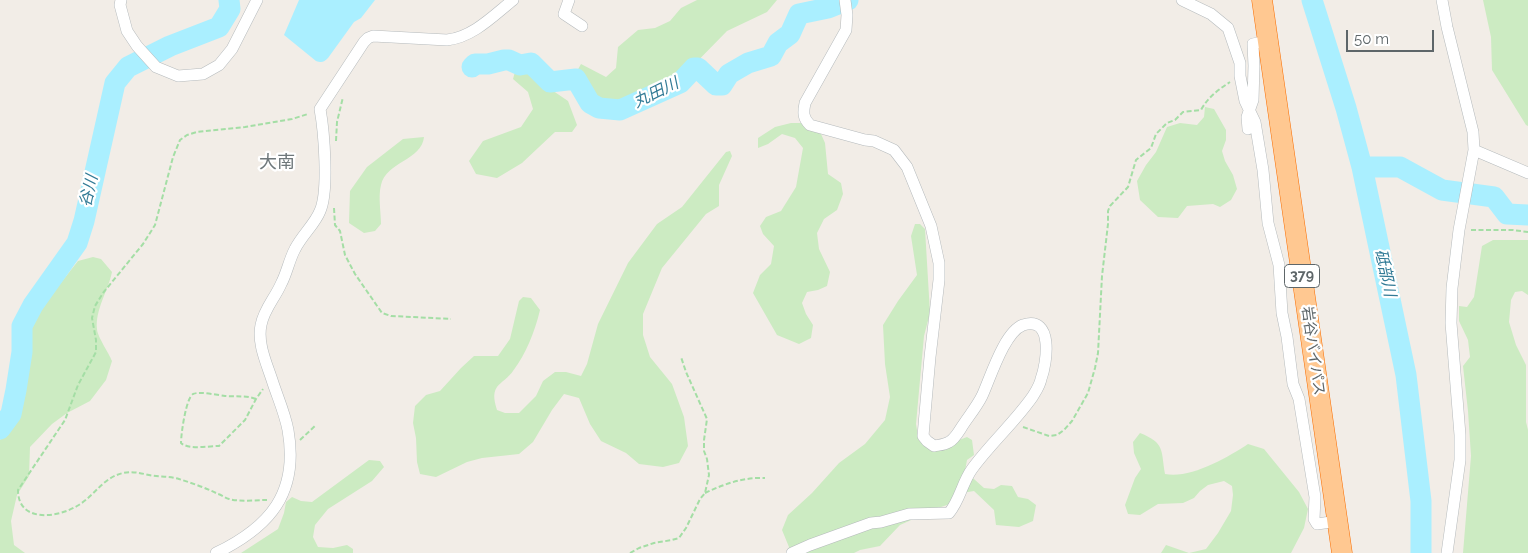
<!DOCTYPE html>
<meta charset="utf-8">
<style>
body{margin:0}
#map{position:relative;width:1528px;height:553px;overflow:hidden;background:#f2ede7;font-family:Raleway,sans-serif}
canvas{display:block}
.scale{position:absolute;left:1346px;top:30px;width:88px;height:22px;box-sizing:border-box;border:2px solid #5e6669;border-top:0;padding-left:6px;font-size:15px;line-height:18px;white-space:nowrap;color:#5e6669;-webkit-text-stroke:4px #fff;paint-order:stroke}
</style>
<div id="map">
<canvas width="1528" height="553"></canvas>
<div class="scale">50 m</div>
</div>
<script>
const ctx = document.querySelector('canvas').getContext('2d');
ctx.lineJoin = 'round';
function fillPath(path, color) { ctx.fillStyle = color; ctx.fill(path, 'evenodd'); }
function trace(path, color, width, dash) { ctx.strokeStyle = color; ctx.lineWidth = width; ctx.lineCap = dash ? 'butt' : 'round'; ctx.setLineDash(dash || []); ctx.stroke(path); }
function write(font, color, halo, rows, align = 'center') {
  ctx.font = font + ' Raleway,"Noto Sans JP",sans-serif'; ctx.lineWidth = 4.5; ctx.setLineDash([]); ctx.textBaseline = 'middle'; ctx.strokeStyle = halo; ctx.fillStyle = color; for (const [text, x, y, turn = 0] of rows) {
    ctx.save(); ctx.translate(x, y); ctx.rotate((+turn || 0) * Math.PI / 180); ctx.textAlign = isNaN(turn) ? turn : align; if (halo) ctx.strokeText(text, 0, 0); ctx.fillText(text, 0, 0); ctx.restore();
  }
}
const green = new Path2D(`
 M697,0H777L767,12L727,31L680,79L644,96L629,106L602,105L593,100L583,86L576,73L581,64L606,77L616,68L618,47L638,30L655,28L670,21L681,8Z
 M1483,0H1528V126L1526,125L1492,70L1491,37Z
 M516,68C526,70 536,72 540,82L568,101L577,125L572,132H555L522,163L497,178L476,174L469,161L483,141L521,127L533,109L528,92L513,79Z
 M1205,107L1214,109L1226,130V140L1222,151L1225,161L1233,175L1237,189L1231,200L1220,207L1213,204L1187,206L1178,218L1158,217L1140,200L1137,181L1146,165L1156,152L1167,127L1180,123L1197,125L1204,117Z
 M791,123H803L809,129L821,134L825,143L828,174L841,183L843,194L837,210L824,219L817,233L819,249L830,272L827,286L818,290L807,292L802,303L806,314L813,325L811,338L799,344L777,335L753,293L760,275L771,264L774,246L763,234L760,226L766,217L781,211L796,187L803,148L795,138L782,134L768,144L758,148V138L775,127Z
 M424,137C422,160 386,162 381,185C378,196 381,213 381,224L375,231L364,233L349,223L350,191L367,167L403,139Z
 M730,151L732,156L719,185V206L706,214L662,268L643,314V335L650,357L672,384L684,417L688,446L679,463L663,467L639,464L626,453L601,441L590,424L579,398L564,394L552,410L533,442L519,454L482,458L467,462L436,477L420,474L417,462L416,438L413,423L415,406L426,395L440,391L461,368L474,356H498L510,339L519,301L523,297L531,298L540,310C535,331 526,354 513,371C509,377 501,382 497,387C492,394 495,403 497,410L505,413H519L536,396L543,381L555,372H566L581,376L587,364L598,324L628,263L657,224L682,207L726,152Z
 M915,224H920L925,229L930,313L924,336L916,424L918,436L924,444L954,442L967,437L972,440L974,455L967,460L965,471L984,488L994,489L1001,485L1012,486L1018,497L1028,499L1036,505L1033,521L1019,527L996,525L994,510L974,491L962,493L950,504L938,508L900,525L880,546L860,550L854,553H786L789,547L782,530L788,515L812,493L839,463L865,444L885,420L890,397L885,364L883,325L898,301L917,275L911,236Z
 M1493,240H1528V295L1522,291L1515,292L1511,300L1509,322L1516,345L1526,365V422L1528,430V553H1463L1471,456L1468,411L1463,366L1470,357L1468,340L1459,321V306L1467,307L1474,297L1482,246Z
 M93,257L101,259L112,272C108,291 95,310 97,329C97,336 109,353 112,361L106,380L90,401L67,413L52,424L30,447L29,476L17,495L11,521L14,545L25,553H0V440L13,421L20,395L28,354L29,330L37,313L78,261Z
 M1140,433C1165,443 1161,450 1165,474C1190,479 1227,458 1248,444L1264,449L1299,492L1308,509L1304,528L1291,553H1161L1166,545L1189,553L1206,549L1218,533L1231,511L1233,495L1232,486L1224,481L1208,485L1200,491L1194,498L1183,503L1158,504L1140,515L1128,514L1125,505L1135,478L1141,469L1134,453L1133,442Z
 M369,460L380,461L384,467L372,481L328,509L315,525L313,537L318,547L333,548L347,545L353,549V553H241L278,529L284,513L286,502L292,497L301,501L312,502Z`);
const water = new Path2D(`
 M299,0H375L361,18L354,22L328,58C324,62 322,63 316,61L284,35Z`);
const river = new Path2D(`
 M1312,0L1346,108L1362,167L1406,375L1421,501V553
 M472,67L475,64H488L504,60H509L520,65L531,63L550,82L576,79L590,103L599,108L620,110L680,83L694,68H698L716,85H722L729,74L748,63L771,56L778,43L790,34L799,14L828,8L848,0
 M1362,167H1400L1442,190L1494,197L1507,214L1528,215
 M0,429L11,414L16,390L22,352V326L33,305L77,243L84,221L115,83L128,67L170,46L219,27L230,9L229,0`);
const path = new Path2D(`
 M336,141L337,122L343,97
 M334,208L335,225L340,231L345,255L355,274L382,313L391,316L451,319
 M1471,230H1513L1528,232
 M256,399C246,395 236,397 225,396C217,395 200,391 193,394C186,398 181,434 181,443C189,450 208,446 219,446L245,420L256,399L263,389
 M1023,427L1049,436L1057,435L1064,430L1072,421L1088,393L1095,368L1098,353L1102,276L1108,224V211L1110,206L1128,187L1136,160L1151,148L1156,134L1167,123L1175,120L1183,112L1201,110C1208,97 1218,90 1230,82
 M300,440L315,426
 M705,493C724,484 744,477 765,478
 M267,500C255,500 240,502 229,499C225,498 222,495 218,494C206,488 192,483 179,479C169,476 159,477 149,475C140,473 131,471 123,473C102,478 95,496 77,506C57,518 18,523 18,490L65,420L78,385L96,352V340L92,318L95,306L103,293L143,244L155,225L173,157L180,140L187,135L197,132L245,127L292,119L308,114
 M630,553L639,548L654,543L672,540L679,538L686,528L700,499L705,493L709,475L707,459L704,451V440L707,419L686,372L681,357`);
const street = new Path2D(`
 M121,0L120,5L127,31L137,46L156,67L178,76L203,74L219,65L232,49L257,0
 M569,0L564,14L582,26
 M1182,0L1211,14L1228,28L1240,63V76L1245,101L1255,122L1263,170L1268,223L1279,265L1282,313L1287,337L1293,384L1299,399L1315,497L1314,519L1317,524L1338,521
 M1442,0L1447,27L1473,132L1474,150L1459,230L1452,288L1451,323L1460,435V460L1447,553
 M1248,129L1247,117L1253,100L1254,66L1253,44L1267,41
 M1474,150L1528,173
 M216,553C270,527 299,493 288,430C285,414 278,398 273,383C267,364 257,344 261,325C264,309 275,298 281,284C287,273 289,260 295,249C302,235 315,224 320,211C329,191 324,131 320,109L364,42L368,38L373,36L447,40C473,37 493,16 513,0
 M792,553L810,545L871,523L881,522L909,514L949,513C960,500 962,483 972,469C990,444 1015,422 1033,396C1036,391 1040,385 1041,379C1047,363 1054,315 1023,325C1004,332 990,379 982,396C977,406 969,416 963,425C959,431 955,439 949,442C944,445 939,445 934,446L927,441L923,436L930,357L939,280V263L931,226L907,167L894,150L874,141L865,140L810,125C803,118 803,113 805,103L846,30L847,15L845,0`);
const highway = new Path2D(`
 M1262,0L1342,553`);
const shields = [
 [1302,276,35]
];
const shieldNames = [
 ["379",1302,276]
];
const streetNames = [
 ["岩谷バイパス",1313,351,82]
];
const waterNames = [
 ["丸田川",656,93,-26],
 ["谷川",89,191,-77],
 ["砥部川",1385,273,78]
];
const quarterNames = [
 ["大南",277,163]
];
fillPath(green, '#ccebc2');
fillPath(water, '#aaefff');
trace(river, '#aaefff', 21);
trace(street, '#b5babc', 12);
trace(highway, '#f96d00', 21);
trace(path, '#a4dea5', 2, [5, 2.5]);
trace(street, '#fff', 11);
trace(highway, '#ffc891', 20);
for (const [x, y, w] of shields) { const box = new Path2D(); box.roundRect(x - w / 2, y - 11.5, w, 23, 4); ctx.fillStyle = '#fff'; ctx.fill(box); trace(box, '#5e6669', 1); }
write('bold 14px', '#5e6669', null, shieldNames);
write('15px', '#5e6669', '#fff', streetNames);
write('italic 16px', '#327b96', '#fff', waterNames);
write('18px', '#6f787b', '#fff', quarterNames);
</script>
